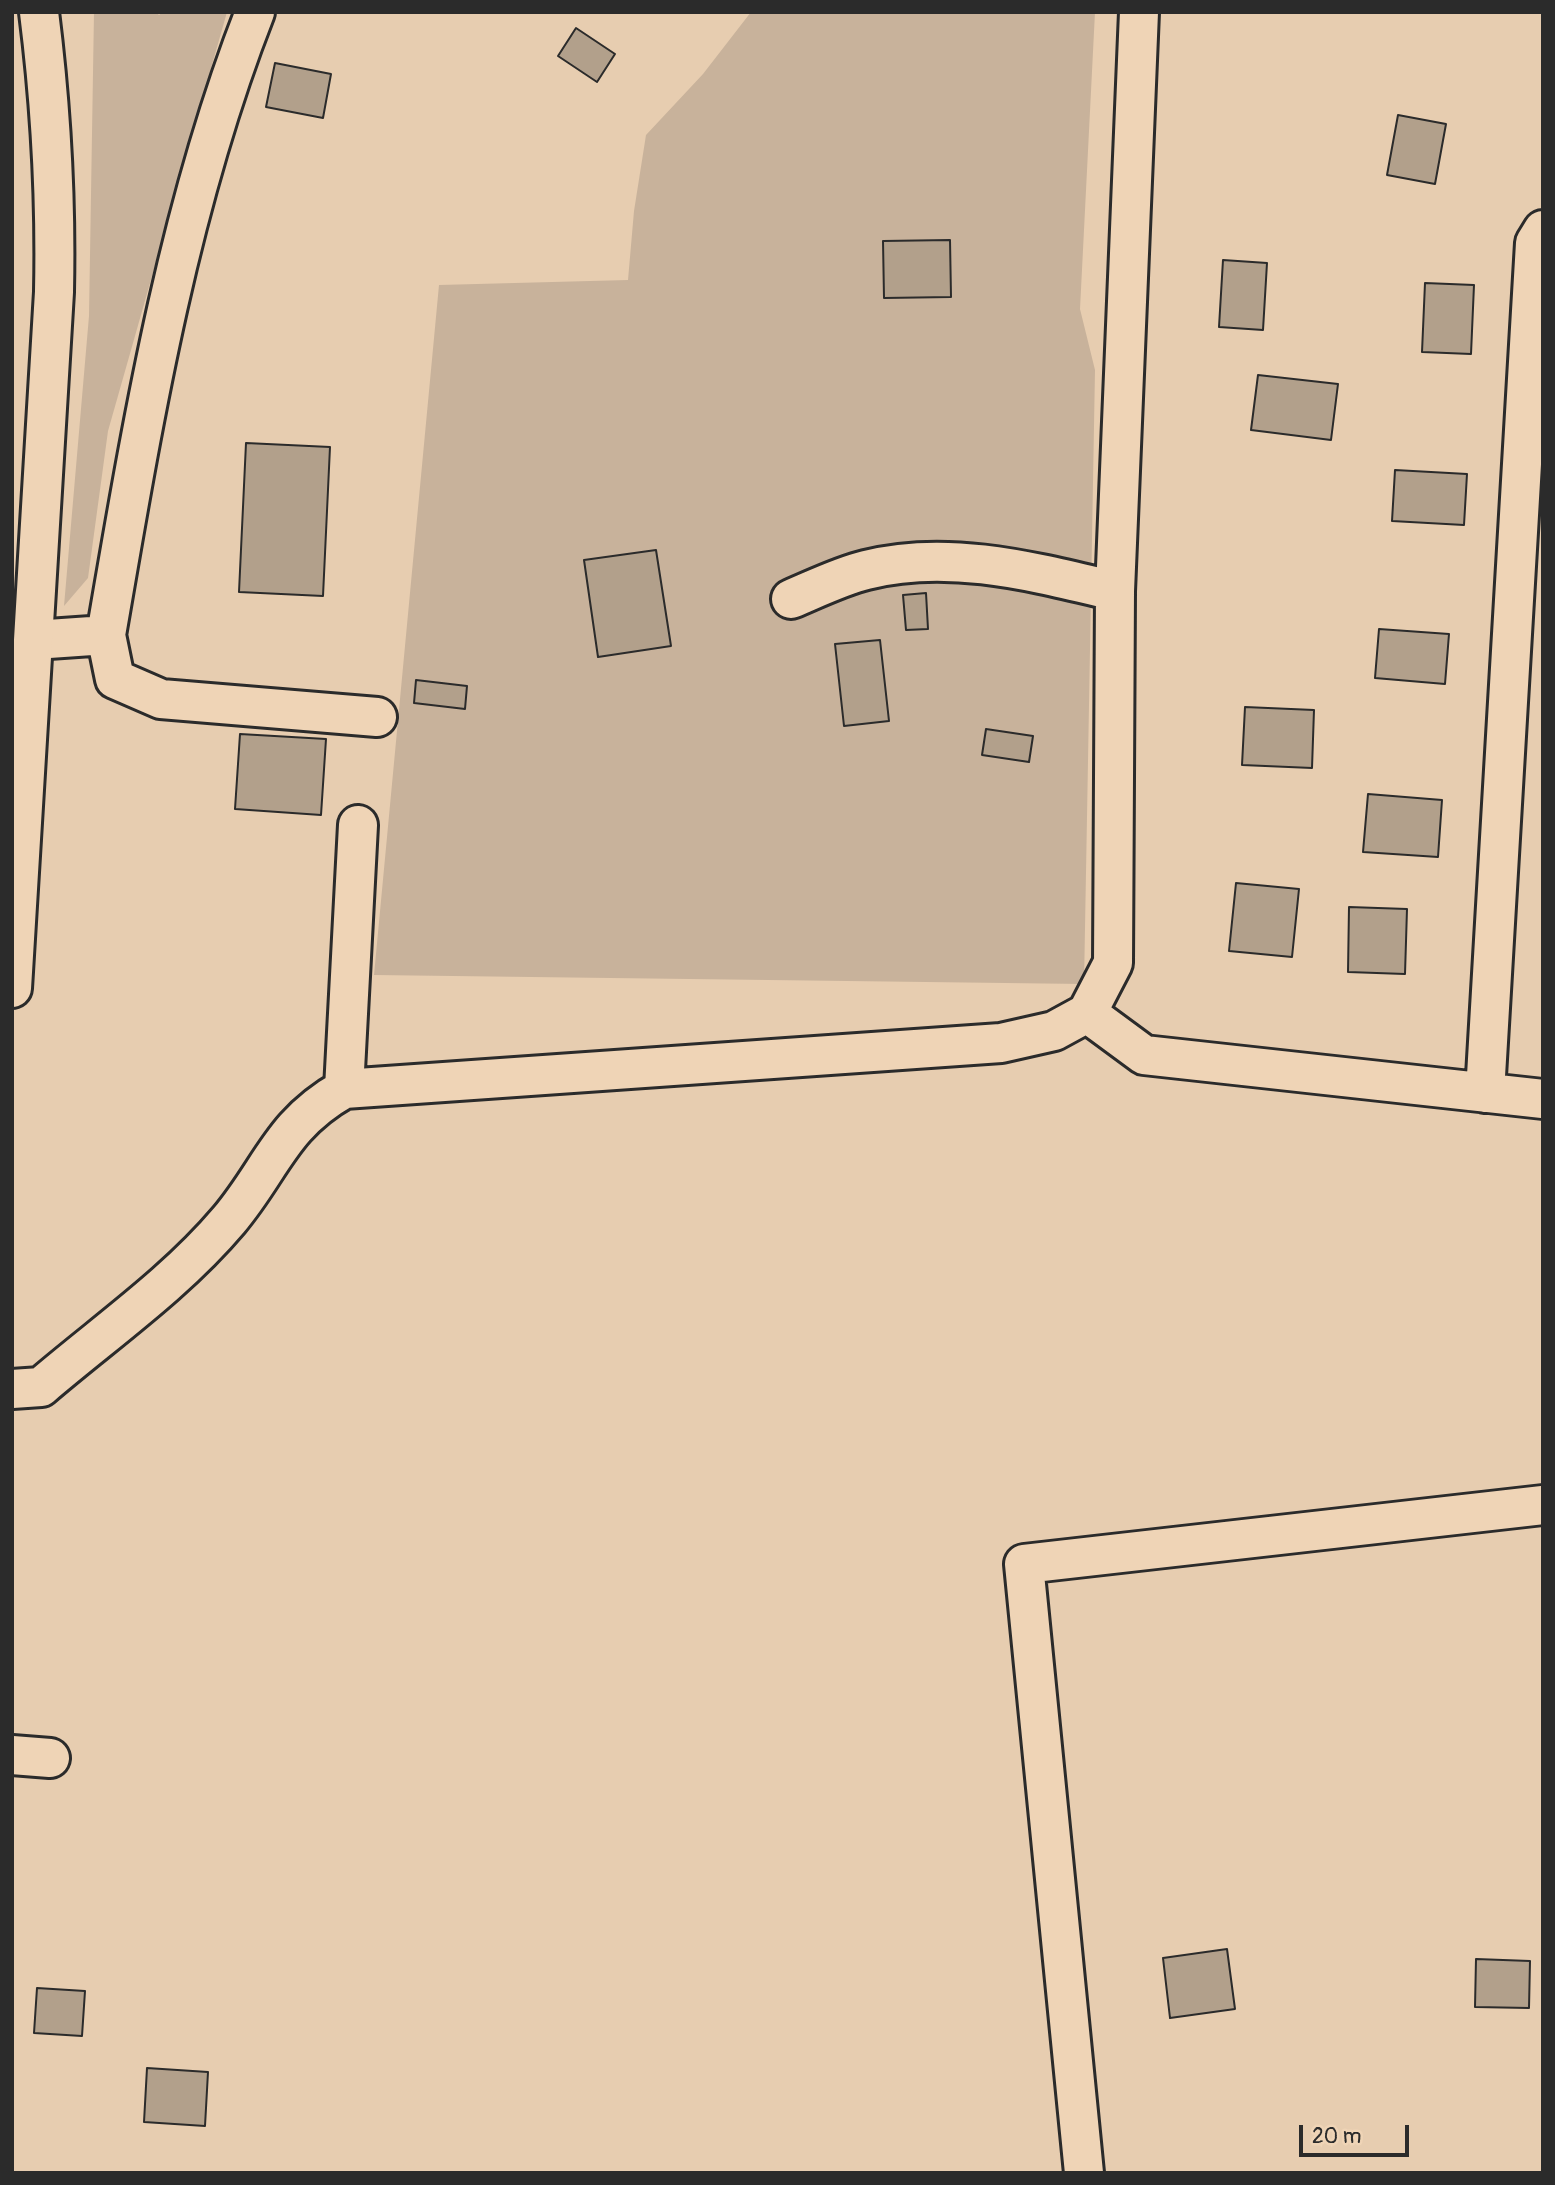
<!DOCTYPE html>
<style>
body{margin:0}
#map{position:relative;width:1555px;height:2185px;overflow:hidden;background:#e7cdb0;font-family:Pangolin,sans-serif}
canvas{display:block}
.frame{position:absolute;inset:0;border:14px solid #2b2b2b;pointer-events:none}
.scale{position:absolute;left:1299px;top:2125px;width:110px;height:32px;box-sizing:border-box;border:4px solid #2b2b2b;border-top:0;padding-left:9px;font-size:21px;line-height:24px;white-space:nowrap;color:#2b2b2b;-webkit-text-stroke:5px #efd4b6;paint-order:stroke}
</style>
<div id="map">
<canvas width="1555" height="2185"></canvas>
<div class="frame"></div>
<div class="scale">20 m</div>
</div>
<script>
const ctx = document.querySelector('canvas').getContext('2d');
ctx.lineJoin = 'round';
function fillPath(path, color) { ctx.fillStyle = color; ctx.fill(path, 'evenodd'); }
function trace(path, color, width, dash) { ctx.strokeStyle = color; ctx.lineWidth = width; ctx.lineCap = dash ? 'butt' : 'round'; ctx.setLineDash(dash || []); ctx.stroke(path); }
const green = new Path2D(`
 M94,12H156L159,15L163,12H227L108,431L88,578L64,606L89,316Z
 M751,12H1095L1080,309L1095,370L1084,984L374,975L439,285L628,280L634,211L646,135L703,74Z`);
const building = new Path2D(`
 M576,28L615,54L597,82L558,56Z
 M275,63L331,74L323,118L266,107Z
 M1398,115L1446,124L1435,184L1387,175Z
 M950,240L951,297L884,298L883,241Z
 M1223,260L1267,263L1263,330L1219,327Z
 M1425,283L1474,285L1471,354L1422,352Z
 M1258,375L1338,384L1331,440L1251,430Z
 M246,443L330,447L323,596L239,592Z
 M1395,470L1467,474L1464,525L1392,521Z
 M656,550L671,646L598,657L584,560Z
 M926,593L928,629L906,630L903,595Z
 M1379,629L1449,634L1445,684L1375,678Z
 M880,640L889,721L844,726L835,644Z
 M416,680L467,686L465,709L414,703Z
 M1245,707L1314,710L1312,768L1242,765Z
 M986,729L1033,736L1029,762L982,755Z
 M240,734L326,739L321,815L235,809Z
 M1368,794L1442,800L1438,857L1363,852Z
 M1236,883L1299,889L1292,957L1229,951Z
 M1349,907L1407,909L1405,974L1348,972Z
 M1227,1949L1235,2009L1170,2018L1163,1958Z
 M1476,1959L1530,1961L1529,2008L1475,2007Z
 M37,1988L85,1991L82,2036L34,2033Z
 M147,2068L208,2072L205,2126L144,2122Z`);
const minor = new Path2D(`
 M791,599C815,589 841,576 866,570C949,549 1034,572 1115,591
 M106,635L115,679L161,699L377,717
 M34,640L106,635C142,426 177,211 255,12
 M1087,1013L1144,1055L1543,1099
 M344,1089L358,825
 M1485,1093L1535,243L1543,230
 M12,1389L41,1387C104,1333 175,1284 229,1220C272,1169 280,1125 344,1089L1001,1043L1054,1031L1087,1013L1113,963L1115,591L1139,12
 M12,1755L50,1758
 M1084,2173L1024,1564L1543,1505`);
const major = new Path2D(`
 M12,988L54,292C56,196 51,107 39,12`);
fillPath(green, '#c8b29b');
fillPath(building, '#b2a08b');
trace(building, '#2b2b2b', 2);
trace(minor, '#2b2b2b', 44);
trace(major, '#2b2b2b', 44);
trace(minor, '#efd4b6', 38);
trace(major, '#efd4b6', 38);
</script>
